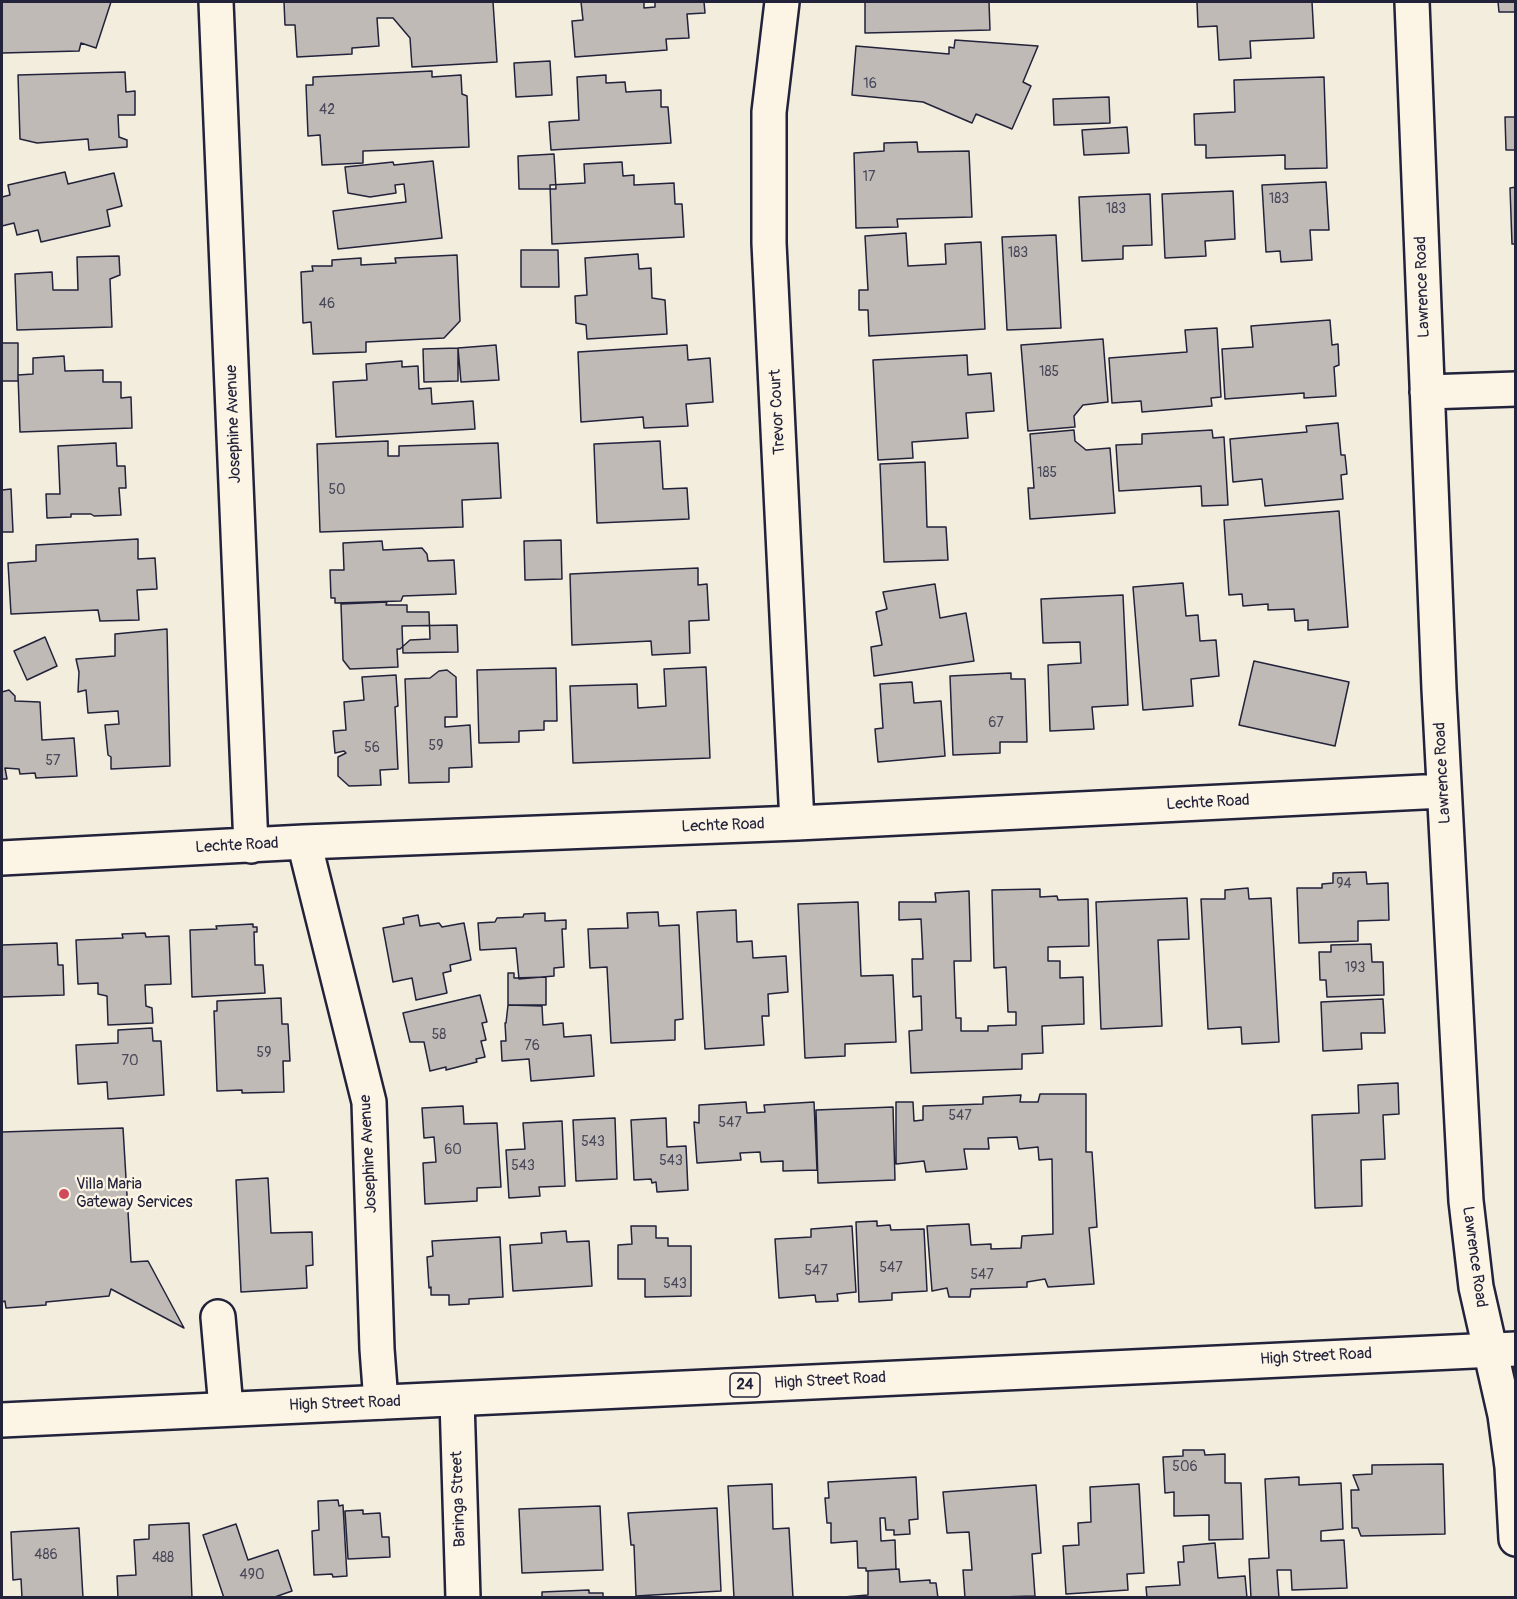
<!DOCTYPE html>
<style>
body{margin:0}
#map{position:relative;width:1517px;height:1599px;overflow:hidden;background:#f3edde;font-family:Pangolin,sans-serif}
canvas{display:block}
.frame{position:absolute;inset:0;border:3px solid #22223b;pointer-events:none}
</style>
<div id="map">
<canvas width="1517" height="1599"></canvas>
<div class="frame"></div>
</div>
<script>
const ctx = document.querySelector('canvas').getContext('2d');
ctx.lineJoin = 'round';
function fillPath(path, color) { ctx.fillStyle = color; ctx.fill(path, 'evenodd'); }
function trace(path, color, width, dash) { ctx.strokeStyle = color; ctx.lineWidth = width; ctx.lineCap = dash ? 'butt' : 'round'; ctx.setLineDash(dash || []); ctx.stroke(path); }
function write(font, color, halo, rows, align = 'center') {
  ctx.font = font + ' Pangolin,sans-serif'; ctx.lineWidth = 4.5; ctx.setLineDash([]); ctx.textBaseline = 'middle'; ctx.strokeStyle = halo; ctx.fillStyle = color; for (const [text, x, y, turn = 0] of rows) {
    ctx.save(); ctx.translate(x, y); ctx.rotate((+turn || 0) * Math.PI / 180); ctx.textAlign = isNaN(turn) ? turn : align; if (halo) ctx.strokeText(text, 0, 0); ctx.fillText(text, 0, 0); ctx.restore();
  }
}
const building = new Path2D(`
 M2,2H111L96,48L81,43L79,51L2,53Z
 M284,2H493L497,62L412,67L410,38L393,18H377L379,46L352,48V54L297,57L295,25H285Z
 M581,2H644V8L655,7V2H704L705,13L687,14L689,38L666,39L667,50L575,57L572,21L583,20Z
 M865,2H989L990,30L865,33Z
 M1197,2H1312L1314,38L1250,41L1251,58L1219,60L1217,26L1198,27Z
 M1498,2H1516V12H1499Z
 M955,40L1038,46L1023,82L1031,86L1012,129L976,114L972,123L923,102L852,95L856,46L949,54V47L954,48Z
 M550,61L552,95L516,97L514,63Z
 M432,71V77L461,75L462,94L467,96L469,147L363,151V163L322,165L320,135L308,136L306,85H313V77Z
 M125,72L126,92L135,91V115H118L119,137L127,140V147L89,150L88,139L37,143L20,139L18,75Z
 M606,75V83L625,82L626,92L661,90V107H668L671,143L551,150L549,122L579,120L577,77Z
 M1324,77L1327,168L1285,169V155L1206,158V145H1195L1194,114L1235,112L1234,80Z
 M1109,97L1110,123L1054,125L1053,99Z
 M1505,117H1516V150H1506Z
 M1127,127L1129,153L1084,155L1082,130Z
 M917,142L918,152L969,151L972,217L897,219L898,227L856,228L854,153L884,151V143Z
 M554,154L556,189H519L518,156Z
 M433,161L442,238L338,249L333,211L406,202L404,184L395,185L396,193L370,197L348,193L345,167L393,162L394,165Z
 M622,162L623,176L634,175V185L674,183L675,204H682L684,237L552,244L550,185L585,183L584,164Z
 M65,172L68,184L114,173L122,206L107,210L110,226L41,242L38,230L17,235L14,223L2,226V197L10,195L8,185Z
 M1326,182L1329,230H1310L1312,260L1281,262L1280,251L1266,252L1262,185Z
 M1516,187V244H1512L1510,188Z
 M1233,191L1235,239L1205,241L1206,256L1165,258L1162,194Z
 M1150,194L1152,245L1123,246V259L1082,261L1079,197Z
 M906,233L908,266L946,264L945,244L981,242L985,329L869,336L868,310H859V290H868L865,236Z
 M1056,235L1061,328L1007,330L1002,237Z
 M521,250H558L559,287H521Z
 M638,254L639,269L651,268L652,298L665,300L667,334L587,339L586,325L576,323L575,296L587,295L585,258Z
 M457,255L460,321L444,338L366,342V352L313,354L311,322L303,323L301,272L313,271L312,266H332V260L361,258V265L396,263L395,258Z
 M119,256L120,275L110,279L112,327L17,330L15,274L52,272L53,290H78L77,257Z
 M1330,320L1332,345L1338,344L1339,365L1334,367L1336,396L1304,398V393L1225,399L1222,349L1253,347L1251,326Z
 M1217,328L1221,397L1211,398L1212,406L1142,412L1141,401L1112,403L1109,358L1187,352L1185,330Z
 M1103,339L1108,402L1083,405L1074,416L1075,427L1028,431L1021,345Z
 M2,343H18V381H2Z
 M496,345L499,380L461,382L458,348Z
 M687,345L688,360L710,358L713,402L686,404L688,426L644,428L643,417L581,422L578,352Z
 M458,348V381L424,382L423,349Z
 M967,355L968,375L991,373L994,411L966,413L968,438L912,442L913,458L878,460L873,360Z
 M64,356L65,371L103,370V382H121V398L131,397L132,428L20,432L18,375L33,374V358Z
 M402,361V367L418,366L419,389L431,388L432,404L473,401L475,429L336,437L333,382L367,380L366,364Z
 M1338,423L1341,455H1345L1347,474L1341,475L1343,499L1265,506L1262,479L1233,482L1230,439L1307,432L1306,426Z
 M1074,430L1075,441L1086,450L1110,448L1115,513L1030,519L1028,488H1034L1030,434Z
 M1212,430L1213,438L1224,437L1228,505L1202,506L1201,486L1119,491L1116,445L1142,444V434Z
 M388,441V456H399V446L498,443L501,498L462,500L463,527L320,532L317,444Z
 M660,441L663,489L687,488L689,519L597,523L594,444Z
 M116,443L117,466H125L126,488H119L121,515L94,516L91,514H71V517L47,518L46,494H60L58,446Z
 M925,462L927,527H946L948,560L884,562L880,464Z
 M11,489L13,532H2V490Z
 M1339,511L1348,627L1308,630V620L1295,621L1294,609L1268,610V604L1243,606L1242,594L1229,595L1224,520Z
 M138,539V559L155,558L157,589L137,590L139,620L100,621L98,610L11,614L8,563L36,561V545Z
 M561,540L562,579L525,580L524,541Z
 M382,541L383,550L422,548L427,554L428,561L454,560L456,594L403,596L401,601L335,603V598H331L330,570H344L343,543Z
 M698,568V585L707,584L709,620L689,621L690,653L652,655L651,641L572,645L570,574Z
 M1183,583L1186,616L1198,615L1200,641L1216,640L1219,676L1191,679L1193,706L1143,710L1133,587Z
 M935,584L940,618L966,613L974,661L874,676L871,647L882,645L876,612L887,609L883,592Z
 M1123,595L1128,705L1092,707L1094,729L1050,731L1048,665L1081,663L1080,642L1043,643L1041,599Z
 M387,602L386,605H407V612H429L430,639L410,640L400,649H397L398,667L350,669L343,660L341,604Z
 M457,625L458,652L403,653L402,626Z
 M167,629L170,766L111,769V757L108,755L105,725L119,724L118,711L88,713L86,690L78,692L79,672L76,659L115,656V634Z
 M45,637L57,666L27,680L14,651Z
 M1254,661L1349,682L1335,746L1239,725Z
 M706,667L710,758L573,763L570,686L637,684L638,708L666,706L664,669Z
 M556,668L557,721H544V730L519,731V742L479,743L477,670Z
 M447,670L456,677L457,717H445V727L470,725L472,767L449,768V782L409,783L405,679L430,678L439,671Z
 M1011,673V679H1025L1027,742H1000V753L953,755L950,676Z
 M396,675L398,706L395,707L398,769L380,770L381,785L349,786L338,776V757L346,753L344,751L335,753L333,731L346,730L344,702L364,700L362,677Z
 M912,682L914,703L941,701L945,756L878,762L875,729L883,728L880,684Z
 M9,690L15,696V701L40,702L42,740L74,738L77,776L36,778L35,773L20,774L19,769L5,768L7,779H2V692Z
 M1366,872L1367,884L1388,883L1389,920L1358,921V941L1299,943L1297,888H1322V884L1333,883V873Z
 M1248,888L1249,899L1271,898L1279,1042L1242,1044L1241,1027L1208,1029L1201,899H1225V890Z
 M1040,889V897L1057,896L1058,900L1088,899L1089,946L1048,947V961H1060V978L1083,977L1084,1024L1042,1026L1043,1053L1022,1054V1069L911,1073L909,1031L922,1030L921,996L913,997L912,959H923L921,919L899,920V902H936L935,893L969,891L971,961H954L956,1018H961V1031H988V1026L1016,1025V1012H1008L1006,967L994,968L992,890Z
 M1187,898L1189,939L1158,940L1162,1026L1101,1029L1096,902Z
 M858,902L861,976L893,975L896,1042L845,1044V1056L805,1058L798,904Z
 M736,910L737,942L752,941L753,958L786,956L788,992L768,994L769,1016H762L764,1045L705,1049L697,912Z
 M658,912L659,926L679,925L683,1019L675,1020V1040L611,1043L607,967L590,968L588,929L628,928L627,913Z
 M545,913V921L566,920V929H562L564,967L554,968V976L519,979L516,948L480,950L478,923L495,922L497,918L523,917L524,914Z
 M418,915L420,926L439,923L442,927L464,923L471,960L450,965L451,971L443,973L447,993L416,1000L412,978L393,982L383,928L404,924L403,918Z
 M253,924V927H257V932H254L255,965H263L265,993L192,997L190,930L217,929L216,926Z
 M145,933L146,937L169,936L171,984L145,985L146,1006L152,1008L153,1023L108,1025L107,996L98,994V983L78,984L76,940L123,938L122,934Z
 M57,943L58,965H63L64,995L2,997V945Z
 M1371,944L1372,962H1383L1384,995L1327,997L1326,980H1320L1319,952H1331V945Z
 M508,973H514V978L546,977V1005H508Z
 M480,995L487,1022L482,1023L486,1040L481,1041L485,1057L476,1059L477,1062L446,1070V1067L430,1071L424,1042H410L403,1013Z
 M281,998L282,1024H288L290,1061H283L284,1092L242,1093V1090L217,1091L214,1011H217V1001Z
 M1383,999L1385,1033H1361L1362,1049L1323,1051L1321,1002Z
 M508,1005L542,1006L543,1025L563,1023L564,1037L591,1035L594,1076L531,1081L529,1059L502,1061L501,1041H506L505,1023H506Z
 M152,1028L153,1041H161L164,1095L108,1099L107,1082L78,1084L76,1045L118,1043V1030Z
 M1398,1083L1399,1114L1383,1115L1385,1159L1361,1160L1362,1206L1315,1208L1312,1115L1359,1113L1358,1085Z
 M1040,1094H1086V1152H1092L1097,1227L1089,1228L1094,1284L1048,1287L1045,1279L1027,1282V1287L971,1289L970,1297H949L947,1288L932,1291L927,1226L969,1224L971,1245L991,1244V1249L1021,1248L1022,1236L1053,1234L1052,1159L1039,1160L1038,1147L1019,1149L1017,1137L988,1138L989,1149H964L967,1169L926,1172L924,1161L896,1164V1102H913L914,1121L923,1120V1106L983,1104V1097L1021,1095L1020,1102H1038Z
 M746,1102L747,1113L765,1112L764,1105L814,1102L817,1170L783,1171V1161L761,1162L760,1152L740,1153L741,1160L697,1163L694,1122L699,1123V1105Z
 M463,1106L464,1124L497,1123L501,1187L477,1188V1201L425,1204L423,1163L436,1162L434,1137L424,1138L422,1108Z
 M893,1107L895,1180L818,1183L816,1110Z
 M615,1118L617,1179L576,1181L573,1120Z
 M666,1118L667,1147L686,1146L688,1190L657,1192L656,1182L652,1183L651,1179L634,1180L631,1120Z
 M562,1121L565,1186L539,1187L540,1196L509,1198L506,1150L525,1149L523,1123Z
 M123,1128L131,1262L148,1261L184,1328L111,1289L109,1296L46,1302V1305L6,1308L5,1301L2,1302V1132Z
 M268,1178L271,1233L312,1232L313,1265L306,1266L307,1288L241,1292L236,1180Z
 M877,1221V1226L890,1225L891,1230L924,1229L927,1291L892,1293V1300L859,1302L856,1222Z
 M631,1226H656V1238H668V1246H691V1296L645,1297V1279H618V1245L632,1244Z
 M852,1226L856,1292L837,1294L838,1301L816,1302L815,1295L779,1298L775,1239L811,1237V1229Z
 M566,1231L567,1242L589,1241L592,1286L513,1291L510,1245L542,1243L541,1233Z
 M500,1237L503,1297L469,1299V1304L449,1305V1295H431V1287L429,1288L427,1257L433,1256L432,1241Z
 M1183,1450H1204L1205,1455L1225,1454V1483H1241L1243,1539L1209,1540V1515L1174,1516V1492L1165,1493L1163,1457L1183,1456Z
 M1443,1464L1445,1534L1361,1536L1358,1528H1352L1351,1490H1359L1353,1475L1372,1474V1465Z
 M916,1477L918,1519L909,1520L910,1534L894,1535V1530H886L885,1518H880L881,1541L895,1540L896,1569L866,1571V1568H858L857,1541L831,1543V1523H827L825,1498H829L828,1482Z
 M1299,1477V1485L1341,1483L1343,1529L1321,1531V1541L1344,1540L1347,1588L1292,1590L1291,1570H1277L1279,1598H1251L1249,1559L1269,1558L1265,1479Z
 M772,1484L773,1529L789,1528L793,1598H734L728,1486Z
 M1139,1484L1144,1573L1127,1574L1128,1590L1066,1594L1063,1546L1079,1545L1078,1523L1091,1522L1090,1487Z
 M1036,1485L1041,1553L1032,1554L1035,1596L965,1598L963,1570H972L969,1532L947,1533L943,1492Z
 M338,1500L339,1506L343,1505L347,1576L333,1577L332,1574L314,1575L312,1531L319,1530L318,1501Z
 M600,1506L603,1570L522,1573L519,1509Z
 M717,1508L721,1591L636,1596L634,1545H631L628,1513Z
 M363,1510V1514L380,1513L382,1537H389L390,1557L348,1559L345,1511Z
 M189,1523L192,1598H118L117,1576L136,1575L134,1540L149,1539V1525Z
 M236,1524L248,1560L278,1550L292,1591L272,1598H224L203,1535Z
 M79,1528L83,1598H22L21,1579L13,1580L11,1532Z
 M1215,1543L1218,1578L1245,1576L1247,1598H1147L1146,1587L1180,1585L1178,1562H1184L1183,1546Z
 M899,1569L900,1582L930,1580V1583H936L938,1598H831L868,1595V1571Z
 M589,1590V1593H603V1598H542V1592Z`);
const minor = new Path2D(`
 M216,2L251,846
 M782,2L769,112V243L797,823
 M1412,2L1439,689L1466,1201L1476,1287L1505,1415L1512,1467L1516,1539
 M1427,392L1516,389
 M304,842L369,1102L377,1349L381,1402
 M2,858L304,842L797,823L1443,791
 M218,1317L226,1408
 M457,1400L463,1598`);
const major = new Path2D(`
 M2,1420L1516,1349`);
const markers = [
 [64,1194,6,"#d1495b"]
];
const numberNames = [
 ["16",870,84],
 ["42",327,110],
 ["17",869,177],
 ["183",1279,199],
 ["183",1116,209],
 ["183",1018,253],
 ["46",327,304],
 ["185",1049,372],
 ["185",1047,473],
 ["50",337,490],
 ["67",996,723],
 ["59",436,746],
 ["56",372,748],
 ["57",53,761],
 ["94",1344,884],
 ["193",1355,968],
 ["58",439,1035],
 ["76",532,1046],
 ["59",264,1053],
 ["70",130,1061],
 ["547",960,1116],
 ["547",730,1123],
 ["543",593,1142],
 ["60",453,1150],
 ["543",671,1161],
 ["543",523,1166],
 ["547",891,1268],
 ["547",816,1271],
 ["547",982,1275],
 ["543",675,1284],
 ["506",1185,1467],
 ["486",46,1555],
 ["488",163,1558],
 ["490",252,1575]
];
const shields = [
 [745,1385,30]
];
const shieldNames = [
 ["24",745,1385]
];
const streetNames = [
 ["Lawrence Road",1423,287,-92],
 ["Trevor Court",778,412,-93],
 ["Josephine Avenue",234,424,-92],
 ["Lawrence Road",1443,773,-93],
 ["Lechte Road",1208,803,-3],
 ["Lechte Road",723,826,-2],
 ["Lechte Road",237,846,-3],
 ["Josephine Avenue",369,1154,-93],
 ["Lawrence Road",1474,1257,82],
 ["High Street Road",1316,1357,-3],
 ["High Street Road",830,1381,-3],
 ["High Street Road",345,1404,-2],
 ["Baringa Street",459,1499,-92]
];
const poiNames = [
 ["Villa Maria",76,1185],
 ["Gateway Services",76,1203]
];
fillPath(building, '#bfbab6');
trace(building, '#22223b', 1.5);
trace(minor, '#22223b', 38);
trace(major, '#22223b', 38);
trace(minor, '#fcf5e5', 33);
trace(major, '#fcf5e5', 33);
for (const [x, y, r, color] of markers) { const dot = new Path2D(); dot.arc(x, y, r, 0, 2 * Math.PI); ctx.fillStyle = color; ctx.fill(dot); trace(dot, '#fcf5e5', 2); }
write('14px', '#49485a', null, numberNames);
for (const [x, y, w] of shields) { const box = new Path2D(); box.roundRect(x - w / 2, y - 12, w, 24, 4.5); ctx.fillStyle = '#fcf5e5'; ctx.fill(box); trace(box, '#22223b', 1.5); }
write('bold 15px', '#22223b', null, shieldNames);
write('16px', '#22223b', '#fcf5e5', streetNames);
write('16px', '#22223b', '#fcf5e5', poiNames, 'left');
</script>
